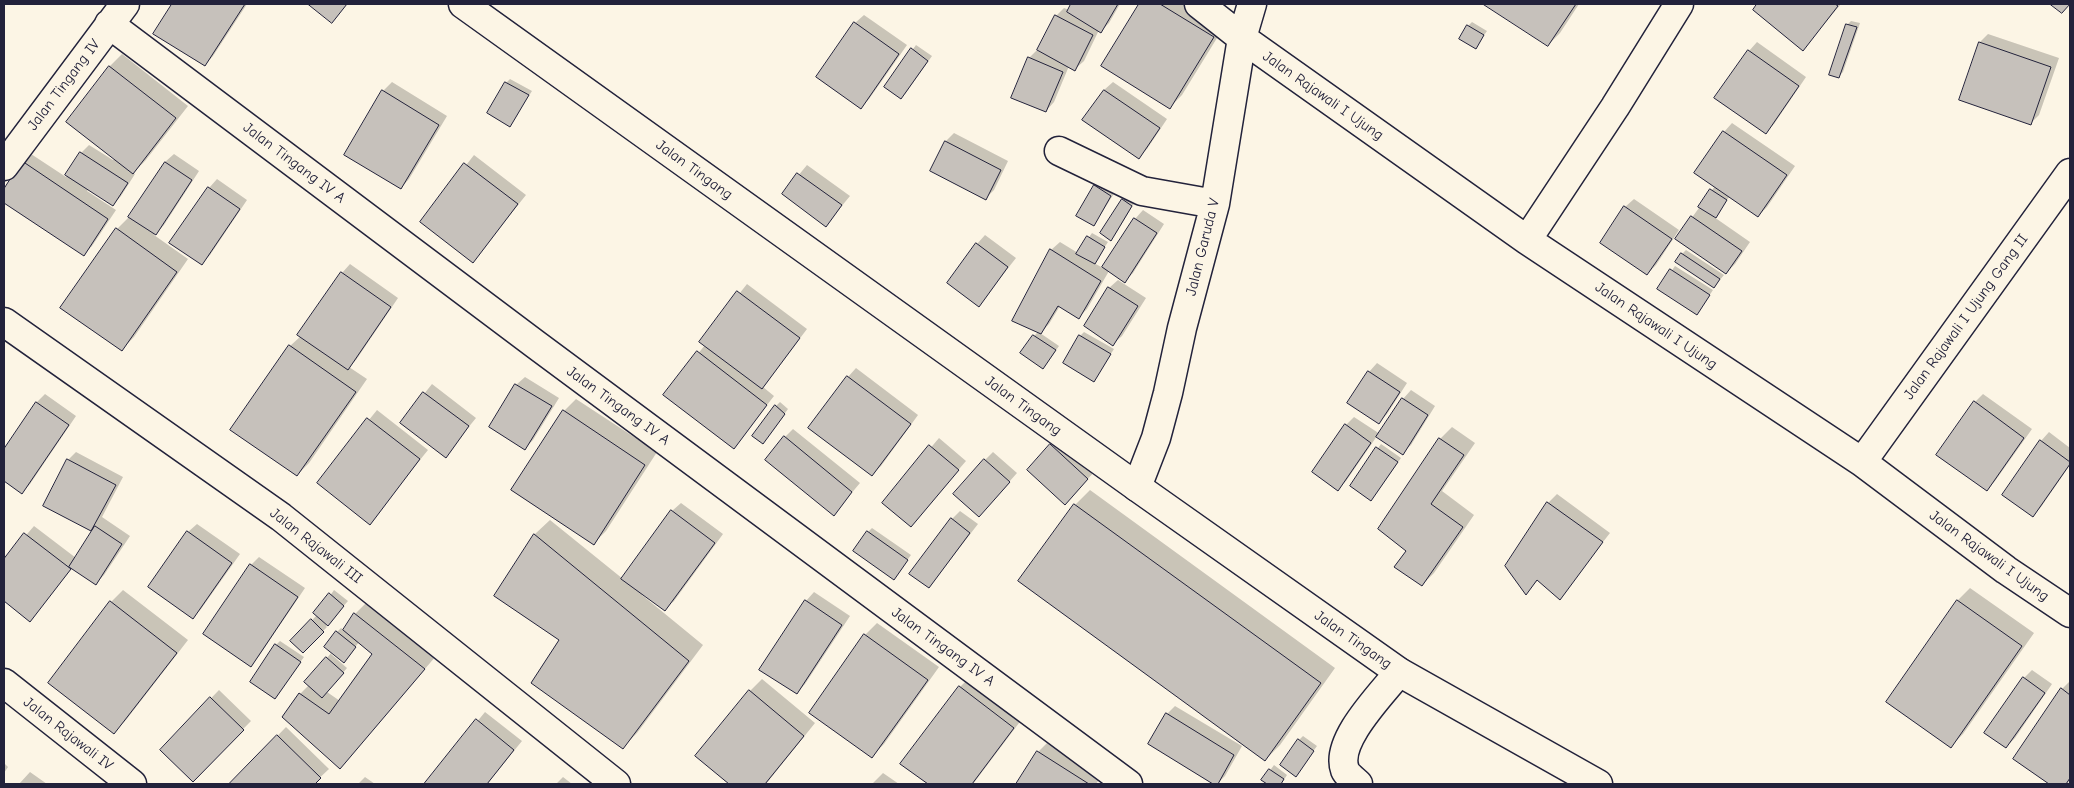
<!DOCTYPE html>
<style>
body{margin:0}
#map{position:relative;width:2074px;height:788px;overflow:hidden;background:#fcf5e5;font-family:"Comic Neue",sans-serif}
canvas{display:block}
.frame{position:absolute;inset:0;border:5px solid #22223b;pointer-events:none}
</style>
<div id="map">
<canvas width="2074" height="788"></canvas>
<div class="frame"></div>
</div>
<script>
const ctx = document.querySelector('canvas').getContext('2d');
ctx.lineJoin = 'round';
function fillPath(path, color) { ctx.fillStyle = color; ctx.fill(path, 'evenodd'); }
function trace(path, color, width, dash) { ctx.strokeStyle = color; ctx.lineWidth = width; ctx.lineCap = dash ? 'butt' : 'round'; ctx.setLineDash(dash || []); ctx.stroke(path); }
function write(font, color, halo, rows, align = 'center') {
  ctx.font = font + ' "Comic Neue",sans-serif'; ctx.lineWidth = 4.5; ctx.setLineDash([]); ctx.textBaseline = 'middle'; ctx.strokeStyle = halo; ctx.fillStyle = color; for (const [text, x, y, turn = 0] of rows) {
    ctx.save(); ctx.translate(x, y); ctx.rotate((+turn || 0) * Math.PI / 180); ctx.textAlign = isNaN(turn) ? turn : align; if (halo) ctx.strokeText(text, 0, 0); ctx.fillText(text, 0, 0); ctx.restore();
  }
}
const shadow = new Path2D(`
 M173,4H247L213,56L205,65L155,33Z
 M1073,4H1120L1109,23L1101,31L1099,30L1084,61L1075,69L1069,66L1054,102L1046,111L1029,58L1038,49L1056,16L1064,8L1069,10Z
 M1141,4H1192L1225,25L1182,95L1170,107L1103,65Z
 M1486,4H1579L1560,33L1548,45Z
 M1759,4H1841L1803,49L1754,10Z
 M864,15L907,45L869,99L861,107L818,77L855,23Z
 M1851,21L1860,23L1843,72L1839,76L1847,25Z
 M1472,22L1487,31L1475,48L1468,26Z
 M1988,34L2059,58L2039,115L2031,123L1980,42Z
 M1757,42L1806,77L1774,124L1766,132L1749,51Z
 M916,45L932,56L905,94L886,87Z
 M122,54L188,106L145,161L133,173L135,174L121,196L113,205L89,189L87,191L116,210L92,246L84,254L4,202V192L23,162L31,154L66,177L81,153L89,145L113,160L115,159L67,122L110,66Z
 M510,79L532,91L510,125L506,83Z
 M392,82L447,116L409,179L401,188L383,91Z
 M1113,82L1167,119L1147,149L1138,157L1104,90Z
 M1732,123L1795,166L1767,207L1758,216L1730,196L1714,217L1750,242L1735,264L1726,273L1677,238L1715,186L1696,173L1724,132Z
 M954,133L1008,161L994,190L986,198L946,141Z
 M174,154L199,171L164,225L154,235L188,259L134,337L122,349L117,229L129,217L165,162Z
 M474,155L526,195L473,261L422,222Z
 M807,165L850,196L826,225L783,194Z
 M217,179L247,200L210,255L202,263L209,188Z
 M1099,182L1115,192L1094,225L1095,186Z
 M1127,196L1135,202L1115,235L1123,200Z
 M1634,199L1679,230L1656,265L1647,274L1625,207Z
 M1143,210L1164,224L1133,273L1125,281L1109,271L1087,309L1079,317L1060,306L1049,324L1040,333L1059,346L1047,363L1034,336L1038,332L1051,250L1060,242L1078,253L1092,233L1108,242L1094,263L1103,268L1135,219Z
 M985,235L1016,258L979,305L977,244Z
 M1686,250L1724,275L1714,287L1682,254Z
 M350,264L398,298L356,360L349,367L367,379L309,463L297,475L290,346L301,336L342,273Z
 M1675,266L1713,290L1697,314L1659,289Z
 M1118,280L1146,298L1122,336L1113,344L1109,288Z
 M747,284L807,329L763,387L774,396L734,447L665,395L705,345L701,342Z
 M1084,332L1114,349L1094,380L1080,336Z
 M1377,363L1407,383L1387,414L1379,422L1349,402L1369,372Z
 M856,368L918,415L881,466L872,474L810,428L848,377Z
 M525,377L559,398L533,440L525,448L516,385Z
 M432,384L476,418L445,456L401,423Z
 M1411,390L1435,406L1411,445L1402,453L1377,436L1346,481L1338,489L1346,425L1354,417L1380,434L1403,399Z
 M45,394L76,416L30,484L22,492L4,479V451L36,403Z
 M1983,394L2032,429L1995,481L1987,490L1975,402Z
 M576,399L657,452L606,531L594,543L564,411Z
 M780,402L788,409L767,438L776,406Z
 M377,410L428,450L369,523L318,483Z
 M1452,427L1475,443L1442,491L1474,515L1434,573L1422,585L1407,551L1440,439Z
 M793,429L860,483L834,514L785,437Z
 M2049,432L2070,448V465L2041,507L2033,515L2041,441Z
 M1059,437L1096,470L1073,495L1051,445Z
 M939,438L966,461L911,525L884,503Z
 M1381,444L1401,458L1375,495L1351,486Z
 M76,452L123,477L102,517L130,536L104,575L96,583L72,568L30,620L4,600V561L34,526L76,558L94,531L45,505L68,460Z
 M993,452L1017,473L987,507L985,460Z
 M1090,490L1335,668L1280,745L1265,760L1075,505Z
 M1557,494L1610,533L1559,598L1538,580L1526,593L1507,566L1548,503Z
 M681,503L723,534L674,601L665,609L643,593L642,595L703,645L637,733L622,748L560,639L496,595L535,534L550,520L623,579L672,511Z
 M960,511L978,524L929,587L952,519Z
 M197,524L240,554L201,609L193,617L188,532Z
 M872,528L911,555L897,574L868,532Z
 M259,557L305,588L259,656L251,665V565Z
 M1970,588L2034,633L1963,734L1951,746L1888,701L1958,600Z
 M123,590L188,640L126,720L114,732L111,602Z
 M334,590L348,601L326,626L327,627L303,652L292,641L317,615Z
 M814,592L850,616L805,684L797,693L806,601Z
 M367,602L436,656L340,768L300,694L309,685L306,682L332,652L337,632L341,628L344,630L355,614ZM359,642L374,654L340,701L327,692L347,668L331,654L333,652L348,657Z
 M877,623L939,667L884,744L872,756L810,712L865,635Z
 M280,641L304,657L275,697L276,645Z
 M2032,670L2052,684L2015,738L2006,747L2024,678Z
 M972,675L1025,715L973,784H930L902,763L960,687Z
 M762,679L815,723L766,784H731L697,756L750,691Z
 M2070,681V780L2067,784H2051L2015,758L2062,689Z
 M219,690L251,721L193,780L161,750Z
 M1175,706L1242,746L1225,776L1217,784L1149,743L1167,714Z
 M485,712L522,741L487,784H426Z
 M286,727L329,769L313,784H231Z
 M1303,736L1317,746L1296,775L1299,740Z
 M1050,740L1103,774L1096,784H1017L1038,752Z
 M4,763L8,767L4,773Z
 M1274,765L1287,775L1281,784H1270L1263,780Z
 M30,772L47,784H19Z
 M883,773L899,784H872Z
 M365,777L375,784H358Z
 M563,777L572,784H556Z`);
const building = new Path2D(`
 M172,4H245L205,66L153,34Z
 M308,4H347L332,23Z
 M1071,4H1118L1101,33L1067,12Z
 M1139,4H1160L1214,37L1170,109L1101,66Z
 M1483,4H1576L1548,46Z
 M1757,4H1835L1838,6L1803,51L1753,10Z
 M2050,4H2070L2062,13Z
 M1055,15L1093,35L1075,71L1037,50Z
 M854,22L899,54L861,109L816,77Z
 M1846,24L1857,27L1839,78L1829,75Z
 M1467,25L1484,35L1476,49L1459,39Z
 M1979,42L2051,67L2031,125L1959,100Z
 M911,48L928,61L901,99L884,87Z
 M1748,50L1799,86L1766,134L1714,98Z
 M1028,57L1063,72L1046,112L1011,98Z
 M109,66L176,118L133,174L66,122Z
 M505,82L529,95L510,127L487,113Z
 M382,90L439,125L401,189L344,155Z
 M1104,90L1160,128L1139,159L1082,120Z
 M1723,131L1787,175L1758,217L1694,173Z
 M945,141L1001,170L986,200L930,171Z
 M80,152L128,183L113,206L65,175Z
 M22,161L108,219L84,256L4,203V189Z
 M165,162L192,180L156,235L128,217Z
 M464,163L518,204L473,263L420,222Z
 M797,173L842,205L826,227L782,194Z
 M1094,185L1111,196L1094,226L1076,216Z
 M208,187L240,209L202,265L169,243Z
 M1710,189L1727,200L1716,218L1698,207Z
 M1122,199L1132,206L1111,241L1100,233Z
 M1624,206L1672,239L1647,275L1600,243Z
 M1691,216L1742,251L1726,274L1675,239Z
 M1134,218L1157,233L1125,283L1102,267Z
 M116,228L177,272L122,351L60,308Z
 M1087,236L1105,247L1095,264L1076,254Z
 M976,243L1008,267L979,307L947,283Z
 M1050,249L1101,281L1079,319L1058,306L1041,334L1012,321Z
 M1681,253L1720,279L1714,288L1675,262Z
 M1670,269L1710,295L1697,315L1657,289Z
 M341,272L391,307L348,370L297,335Z
 M1108,287L1138,306L1113,346L1084,326Z
 M737,291L800,338L762,389L699,342Z
 M1033,335L1056,350L1043,369L1020,353Z
 M1079,335L1111,354L1094,382L1063,363Z
 M289,345L356,392L297,476L230,430Z
 M697,351L767,405L734,449L663,395Z
 M1368,371L1400,392L1379,424L1347,403Z
 M847,376L911,424L872,476L808,428Z
 M515,384L552,406L525,450L489,427Z
 M423,392L469,426L446,458L400,423Z
 M1402,398L1428,415L1403,455L1376,437Z
 M1974,401L2024,438L1987,491L1936,455Z
 M36,402L69,425L22,494L4,481V449Z
 M775,405L785,414L763,444L752,436Z
 M563,410L645,465L594,545L511,490Z
 M367,418L420,459L370,525L317,483Z
 M1345,424L1371,443L1338,491L1312,472Z
 M784,436L852,492L834,516L765,460Z
 M1439,438L1464,455L1431,504L1463,527L1422,586L1394,567L1406,551L1378,529Z
 M2040,440L2070,462V464L2033,517L2002,495Z
 M1050,444L1088,479L1065,505L1027,470Z
 M929,445L959,470L911,527L882,503Z
 M1376,447L1398,462L1371,501L1350,486Z
 M67,459L116,485L91,531L43,506Z
 M984,459L1010,482L979,517L953,494Z
 M1547,502L1603,542L1560,600L1537,580L1526,595L1505,566Z
 M1074,504L1321,683L1265,761L1018,581Z
 M671,510L715,543L665,611L621,579Z
 M951,518L970,533L929,588L909,574Z
 M95,526L122,544L96,585L69,567Z
 M187,531L232,563L193,619L148,587Z
 M867,531L908,560L894,580L853,551Z
 M24,533L71,569L30,622L4,601V559Z
 M534,534L689,661L623,749L531,683L559,640L494,596Z
 M250,564L298,597L251,667L203,634Z
 M329,593L344,606L328,626L313,613Z
 M805,600L842,625L797,694L759,670Z
 M1957,600L2022,646L1951,748L1886,702Z
 M110,601L177,653L114,734L48,683Z
 M354,613L425,669L340,769L282,717L299,693L329,714L372,654L343,630Z
 M311,619L324,632L303,653L290,641Z
 M336,631L356,647L344,663L324,647Z
 M864,634L928,680L872,758L809,713Z
 M275,644L301,662L275,699L250,682Z
 M326,657L344,673L322,698L304,682Z
 M2023,677L2045,693L2006,748L1984,733Z
 M959,686L1014,728L972,784H928L900,764Z
 M2061,688L2070,695V778L2066,784H2049L2013,759Z
 M749,690L804,736L765,784H729L695,756Z
 M210,697L244,730L193,782L160,750Z
 M1166,713L1234,755L1218,784H1213L1148,744Z
 M476,719L514,750L487,784H424Z
 M277,735L321,778L315,784H229Z
 M1298,739L1314,751L1296,777L1280,765Z
 M1037,751L1089,784H1016Z
 M1269,769L1284,779L1281,784H1267L1261,780Z`);
const minor = new Path2D(`
 M1199,4L1242,38L1527,240L1862,462L2006,570L2070,613
 M109,24L535,344L1128,784
 M1059,151L1142,191L1215,204
 M4,166L125,4
 M1527,240L1615,107L1679,4
 M4,322L281,517L616,784
 M1862,462L2070,173
 M1137,487L1156,438L1168,393L1182,328L1215,204L1242,38L1252,4
 M4,683L132,784
 M1358,784C1354,780 1347,775 1345,770C1334,741 1382,694 1399,672`);
const secondary = new Path2D(`
 M463,4L1137,487L1399,672L1598,784`);
const streetNames = [
 ["Jalan Tingang IV",64,85,-53],
 ["Jalan Rajawali I Ujung",1323,96,35],
 ["Jalan Tingang IV A",294,163,37],
 ["Jalan Tingang",694,170,36],
 ["Jalan Garuda V",1203,247,-76],
 ["Jalan Rajawali I Ujung Gang II",1966,317,-54],
 ["Jalan Rajawali I Ujung",1656,326,34],
 ["Jalan Tingang IV A",618,406,36],
 ["Jalan Tingang",1023,406,36],
 ["Jalan Rajawali III",316,546,38],
 ["Jalan Rajawali I Ujung",1989,556,36],
 ["Jalan Tingang",1353,640,35],
 ["Jalan Tingang IV A",943,647,36],
 ["Jalan Rajawali IV",68,734,38]
];
fillPath(shadow, '#0003');
fillPath(building, '#c6c1bb');
trace(building, '#22223b', 1);
trace(minor, '#22223b', 31);
trace(secondary, '#22223b', 31);
trace(minor, '#fcf5e5', 28);
trace(secondary, '#fcf5e5', 28);
write('15px', '#22223b', '#fcf5e5', streetNames);
</script>
